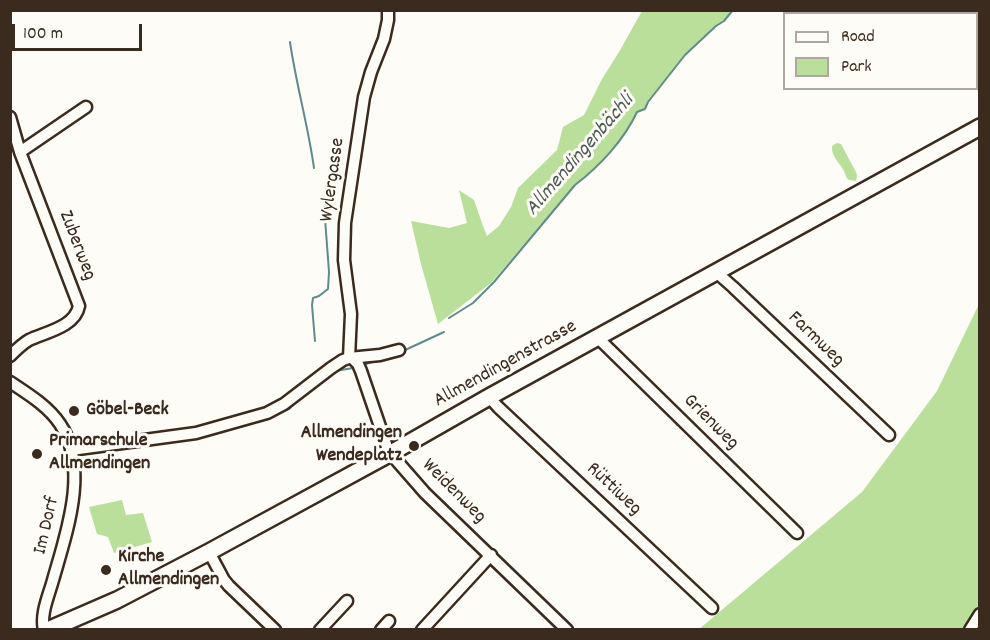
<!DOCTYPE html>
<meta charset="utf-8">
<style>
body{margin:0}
#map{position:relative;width:990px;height:640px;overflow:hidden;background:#fdfcf7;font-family:Dekko,sans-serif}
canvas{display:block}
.frame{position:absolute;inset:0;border:12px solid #3b2a1e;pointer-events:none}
.legend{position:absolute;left:783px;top:12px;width:195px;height:78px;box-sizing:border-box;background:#fdfcf7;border:2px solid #afa8a0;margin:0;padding:8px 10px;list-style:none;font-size:18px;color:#3b2a1e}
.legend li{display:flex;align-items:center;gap:12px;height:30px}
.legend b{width:30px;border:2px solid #afa8a0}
.scale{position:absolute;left:12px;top:24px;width:130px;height:27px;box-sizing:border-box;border:3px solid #3b2a1e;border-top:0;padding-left:8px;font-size:18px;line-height:21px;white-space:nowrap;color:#3b2a1e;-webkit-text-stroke:4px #fdfcf7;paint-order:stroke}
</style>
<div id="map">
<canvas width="990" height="640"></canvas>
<div class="frame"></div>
<ul class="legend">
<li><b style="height:8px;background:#fdfcf7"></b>Road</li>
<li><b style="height:16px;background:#b9df9a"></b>Park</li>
</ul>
<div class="scale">100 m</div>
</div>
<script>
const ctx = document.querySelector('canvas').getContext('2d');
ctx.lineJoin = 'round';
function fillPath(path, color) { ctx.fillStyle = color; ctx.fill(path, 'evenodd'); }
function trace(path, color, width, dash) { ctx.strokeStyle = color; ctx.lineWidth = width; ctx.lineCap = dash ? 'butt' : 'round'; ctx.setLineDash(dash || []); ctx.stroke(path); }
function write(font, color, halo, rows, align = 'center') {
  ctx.font = font + ' Dekko,sans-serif'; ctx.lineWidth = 6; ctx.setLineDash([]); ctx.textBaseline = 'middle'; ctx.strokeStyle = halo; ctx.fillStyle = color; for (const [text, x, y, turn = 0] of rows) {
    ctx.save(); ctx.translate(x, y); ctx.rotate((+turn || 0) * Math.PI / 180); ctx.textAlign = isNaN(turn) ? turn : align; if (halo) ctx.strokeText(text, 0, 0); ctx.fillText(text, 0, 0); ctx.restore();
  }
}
const green = new Path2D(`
 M642,11H733L724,21L716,26L685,55L648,102L645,109L637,112C623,140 600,166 575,185L491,283L438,324L421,264L411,221L449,228L467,223L459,190L474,200L483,226L487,236L499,226L511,207L518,188L557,150L563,127L584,115L602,79L619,52Z
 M837,143L841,144L856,172L857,175L856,181L849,180L846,177C844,165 831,159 832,146Z
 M979,304V629L698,630L862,492L937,391Z
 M122,500L126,515L143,513L152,542L114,553L108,537L97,534L89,507Z`);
const stream = new Path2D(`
 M290,42C296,84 308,125 314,168
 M449,318L473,303L494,282L575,185C600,166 624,140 637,112L645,109L648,102L685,55L716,26L724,21L733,10
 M315,341L312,305L313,298L319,296L328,289L329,272L324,205
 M403,351L444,332
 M363,365L378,360
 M335,371L353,368
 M283,411L289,409L297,400`);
const street = new Path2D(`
 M10,117L20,152L79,306C75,327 46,332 29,340C22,344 16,350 10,356
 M20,152L86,107
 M716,272L733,287L889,435
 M598,338L797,533
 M349,358L351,314L344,260L345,223L364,97L371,72L384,39L388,20V10
 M353,359L358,364L361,371L387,447L397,461L425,493L567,630
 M10,382C28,394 48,406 60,424C90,468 66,534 53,580C49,595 40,614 44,630
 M489,397L498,407L712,608
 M71,450L196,433L267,413L284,404L331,368L343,360L349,358L380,355L399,350
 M209,552L224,580L229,586L275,630
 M320,630L347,601
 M381,630L389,621
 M422,630L491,555
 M970,630L980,614`);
const secondary = new Path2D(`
 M48,630L117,600L209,552L391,453L489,397L980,127`);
const markers = [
 [74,411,6,"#3b2a1e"],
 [414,446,6,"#3b2a1e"],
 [37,454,6,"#3b2a1e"],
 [106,570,6,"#3b2a1e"]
];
const streetNames = [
 ["Wylergasse",334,180,-82],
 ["Zuberweg",76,246,69],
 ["Farmweg",815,340,44],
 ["Allmendingenstrasse",506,365,-29],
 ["Grienweg",710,423,45],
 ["Rüttiweg",613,490,43],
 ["Weidenweg",453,492,45],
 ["Im Dorf",48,526,-77]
];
const poiNames = [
 ["Göbel-Beck",86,411],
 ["Allmendingen",402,434,"right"],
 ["Wendeplatz",402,457,"right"],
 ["Primarschule",49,442],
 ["Allmendingen",49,465],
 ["Kirche",118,558],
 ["Allmendingen",118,581]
];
const waterNames = [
 ["Allmendingenbächli",581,156,-49]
];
fillPath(green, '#b9df9a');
trace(stream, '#618b8b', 2);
trace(street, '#3b2a1e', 15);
trace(secondary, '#3b2a1e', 20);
trace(street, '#fdfcf7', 10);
trace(secondary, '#fdfcf7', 15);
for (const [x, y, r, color] of markers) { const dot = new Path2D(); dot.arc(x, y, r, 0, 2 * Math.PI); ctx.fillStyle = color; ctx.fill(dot); trace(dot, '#fdfcf7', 2); }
write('20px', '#3b2a1e', '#fdfcf7', streetNames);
write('bold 20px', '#3b2a1e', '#fdfcf7', poiNames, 'left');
write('italic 21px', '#4e5b55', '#fdfcf7', waterNames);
</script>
